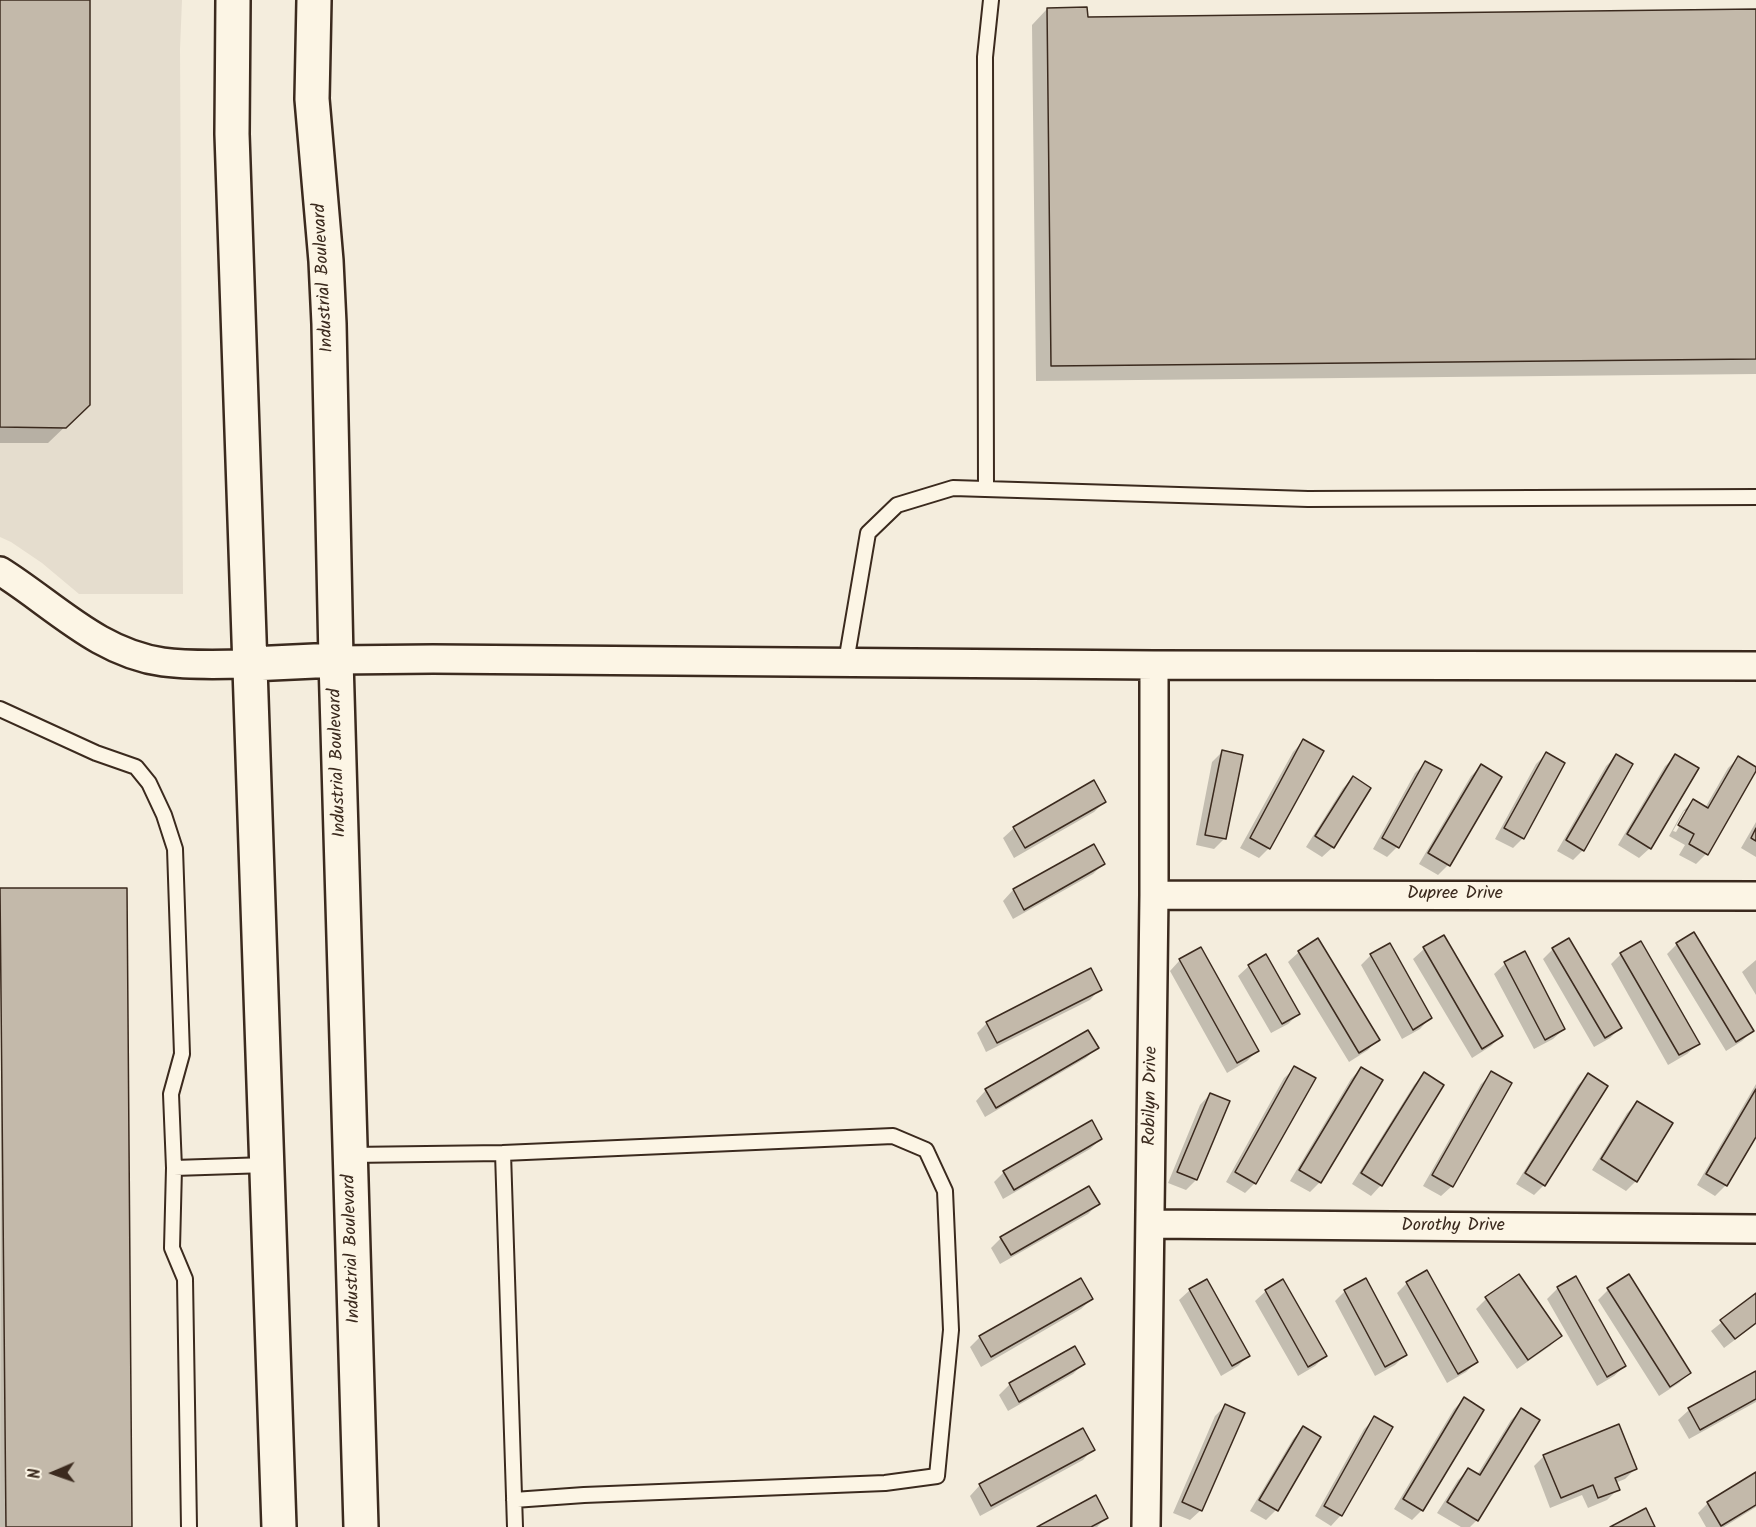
<!DOCTYPE html>
<style>
body{margin:0}
#map{position:relative;width:1756px;height:1527px;overflow:hidden;background:#f4eddd;font-family:Kalam,sans-serif}
canvas{display:block}
.north{position:absolute;left:24px;top:1443px;width:60px;height:60px;-webkit-text-stroke:4px #fcf5e5;paint-order:stroke;rotate:268deg;font-size:16px;font-weight:700;line-height:24px;text-align:center;color:#3b2a1e}
.north::after{content:'';display:block;margin:auto;width:21px;height:27px;background:#3b2a1e;clip-path:polygon(50% 0,100% 100%,50% 72%,0 100%)}
</style>
<div id="map">
<canvas width="1756" height="1527"></canvas>
<div class="north">N</div>
</div>
<script>
const ctx = document.querySelector('canvas').getContext('2d');
ctx.lineJoin = 'round';
function fillPath(path, color) { ctx.fillStyle = color; ctx.fill(path, 'evenodd'); }
function trace(path, color, width, dash) { ctx.strokeStyle = color; ctx.lineWidth = width; ctx.lineCap = dash ? 'butt' : 'round'; ctx.setLineDash(dash || []); ctx.stroke(path); }
function write(font, color, halo, rows, align = 'center') {
  ctx.font = font + ' Kalam,sans-serif'; ctx.lineWidth = 5; ctx.setLineDash([]); ctx.textBaseline = 'middle'; ctx.strokeStyle = halo; ctx.fillStyle = color; for (const [text, x, y, turn = 0] of rows) {
    ctx.save(); ctx.translate(x, y); ctx.rotate((+turn || 0) * Math.PI / 180); ctx.textAlign = isNaN(turn) ? turn : align; if (halo) ctx.strokeText(text, 0, 0); ctx.fillText(text, 0, 0); ctx.restore();
  }
}
const built = new Path2D(`
 M0,0H182L180,49L183,594H79L42,563L11,542L0,537Z`);
const shadow = new Path2D(`
 M0,0H88L72,420L48,443H0Z
 M1047,9L1086,19L1756,10V374L1036,381L1032,25Z
 M1303,741L1269,848L1259,858L1240,848L1293,752Z
 M1222,752L1225,838L1214,849L1196,845L1212,762Z
 M1546,754L1523,838L1513,848L1495,839L1536,764Z
 M1616,756L1583,850L1573,860L1557,851L1606,766Z
 M1676,756L1650,848L1639,858L1618,845L1665,766Z
 M1738,758L1756,768L1706,854L1696,864L1679,855L1685,845L1669,836L1683,811L1693,801L1705,808L1728,768ZM1684,811H1688L1676,832L1673,831Z
 M1425,763L1397,847L1387,857L1373,849L1415,773Z
 M1481,766L1500,778L1448,865L1438,875L1419,864L1471,776Z
 M1353,778L1333,847L1322,857L1306,847L1343,788Z
 M1104,802L1094,812L1014,858L1003,838L1014,828Z
 M1756,822V857L1741,848Z
 M1093,846L1103,864L1093,874L1013,919L1003,901L1013,890Z
 M1,890L131,1527H0Z
 M1443,937L1501,1036L1491,1046L1472,1058L1413,959L1424,949Z
 M1677,944L1752,1031L1742,1041L1726,1051L1667,954Z
 M1553,949L1620,1028L1610,1038L1594,1047L1543,959Z
 M1299,952L1378,1039L1368,1050L1349,1062L1288,962Z
 M1524,953L1564,1029L1553,1039L1534,1049L1494,974L1505,964Z
 M1621,954L1698,1044L1687,1054L1668,1065L1611,964Z
 M1371,955L1430,1018L1420,1029L1402,1039L1361,965Z
 M1180,960L1257,1051L1247,1061L1227,1073L1170,971Z
 M1756,960V995L1742,972Z
 M1249,966L1299,1013L1288,1024L1271,1033L1238,976Z
 M1100,989L1090,1000L986,1052L977,1033L987,1023Z
 M1097,1048L1086,1058L985,1117L976,1101L986,1090Z
 M1295,1068L1255,1183L1245,1193L1226,1182L1284,1078Z
 M1361,1068L1320,1182L1310,1192L1290,1181L1351,1079Z
 M1492,1073L1452,1186L1441,1196L1423,1186L1481,1084Z
 M1424,1074L1381,1185L1371,1196L1352,1184L1414,1085Z
 M1588,1075L1544,1185L1534,1195L1516,1184L1578,1085Z
 M1756,1084V1134L1726,1185L1715,1196L1697,1185Z
 M1210,1094L1228,1102L1196,1180L1186,1190L1168,1183L1200,1105Z
 M1637,1103L1636,1181L1626,1191L1592,1170L1627,1113Z
 M1101,1139L1090,1149L1003,1199L994,1182L1004,1172Z
 M1098,1204L1088,1214L1000,1264L991,1248L1001,1238Z
 M1519,1276L1560,1336L1550,1346L1517,1369L1476,1309L1486,1299Z
 M1576,1278L1625,1366L1614,1376L1597,1386L1547,1299L1557,1289Z
 M1207,1281L1248,1356L1238,1366L1221,1376L1179,1300L1190,1290Z
 M1407,1283L1476,1362L1466,1372L1447,1383L1397,1293Z
 M1608,1290L1690,1373L1679,1383L1659,1396L1598,1300Z
 M1266,1291L1326,1355L1315,1366L1298,1376L1255,1301Z
 M1345,1291L1406,1354L1395,1365L1375,1376L1335,1301Z
 M1756,1295V1324L1724,1348L1711,1331Z
 M1092,1299L1081,1309L981,1367L970,1347L980,1337Z
 M1074,1348L1083,1364L1073,1374L1008,1411L999,1395L1010,1384Z
 M1756,1372V1402L1689,1439L1678,1420L1689,1410Z
 M1464,1399L1422,1510L1412,1520L1394,1509L1454,1409Z
 M1225,1406L1201,1510L1190,1520L1173,1513L1215,1416Z
 M1521,1410L1538,1420L1477,1520L1470,1527H1461L1437,1513L1458,1480L1468,1470L1477,1475L1511,1420Z
 M1375,1418L1391,1428L1341,1515L1331,1526L1315,1516L1364,1429Z
 M1303,1428L1319,1438L1276,1510L1266,1520L1250,1511L1293,1439Z
 M1093,1449L1083,1460L980,1516L970,1496L980,1485Z
 M1544,1456L1635,1469L1625,1479L1615,1483L1618,1489L1607,1500L1588,1508L1582,1495L1550,1508L1534,1466Z
 M1756,1474V1507L1724,1527H1706L1698,1513L1708,1503Z
 M1106,1518L1097,1527H1040Z`);
const building = new Path2D(`
 M0,0H90V405L66,428L0,427Z
 M1087,7L1088,17L1756,9V359L1051,366L1047,8Z
 M1303,739L1324,751L1270,849L1250,838Z
 M1222,750L1243,755L1226,839L1205,835Z
 M1546,752L1565,763L1524,839L1504,828Z
 M1616,754L1633,764L1584,851L1566,840Z
 M1675,754L1699,768L1651,849L1627,834Z
 M1738,756L1756,767V771L1708,855L1689,844L1694,834L1678,825L1693,799L1708,808Z
 M1425,761L1442,770L1399,848L1382,838Z
 M1481,764L1502,777L1450,866L1428,853Z
 M1353,776L1371,788L1334,848L1315,836Z
 M1094,780L1106,802L1025,848L1013,827Z
 M1756,828V841L1751,838Z
 M1094,844L1105,864L1024,910L1013,889Z
 M0,888H127L132,1527H6Z
 M1694,932L1754,1031L1736,1042L1676,943Z
 M1444,935L1503,1036L1482,1049L1423,947Z
 M1318,938L1380,1040L1359,1053L1298,951Z
 M1569,938L1622,1028L1605,1038L1552,948Z
 M1641,941L1700,1044L1679,1055L1620,953Z
 M1390,943L1432,1018L1413,1030L1370,954Z
 M1201,947L1259,1051L1237,1063L1179,959Z
 M1525,951L1565,1029L1545,1040L1504,962Z
 M1266,954L1300,1014L1282,1024L1248,965Z
 M1091,968L1102,990L997,1043L986,1022Z
 M1088,1030L1099,1048L996,1108L985,1089Z
 M1294,1066L1316,1078L1256,1184L1235,1172Z
 M1361,1067L1383,1080L1321,1183L1299,1170Z
 M1491,1071L1512,1083L1453,1187L1432,1175Z
 M1424,1072L1444,1085L1382,1186L1361,1173Z
 M1588,1073L1608,1086L1545,1186L1525,1173Z
 M1756,1089V1137L1727,1186L1706,1174Z
 M1210,1093L1230,1101L1197,1180L1177,1172Z
 M1637,1101L1673,1123L1637,1182L1601,1159Z
 M1092,1120L1102,1139L1014,1190L1003,1171Z
 M1089,1186L1100,1204L1011,1255L1000,1237Z
 M1427,1270L1478,1362L1458,1374L1406,1282Z
 M1519,1274L1562,1336L1528,1360L1485,1297Z
 M1629,1274L1691,1373L1670,1387L1607,1288Z
 M1576,1276L1626,1366L1607,1377L1557,1287Z
 M1081,1278L1093,1299L991,1357L979,1336Z
 M1366,1278L1407,1355L1385,1367L1344,1290Z
 M1207,1279L1250,1356L1232,1366L1189,1289Z
 M1283,1279L1327,1356L1308,1367L1265,1290Z
 M1756,1293V1323L1735,1339L1720,1320Z
 M1075,1346L1085,1364L1019,1402L1009,1383Z
 M1756,1371V1399L1700,1430L1688,1408Z
 M1464,1397L1484,1410L1423,1511L1403,1499Z
 M1225,1404L1245,1413L1202,1511L1182,1502Z
 M1521,1408L1540,1420L1478,1521L1447,1502L1468,1468L1480,1475Z
 M1374,1416L1393,1427L1342,1516L1324,1506Z
 M1619,1424L1637,1469L1615,1478L1620,1490L1598,1498L1593,1485L1561,1498L1543,1455Z
 M1303,1426L1321,1437L1278,1511L1259,1500Z
 M1083,1428L1095,1450L991,1506L979,1484Z
 M1756,1472V1505L1721,1526L1707,1502Z
 M1096,1495L1108,1518L1091,1527H1037Z
 M1646,1508L1655,1527H1610Z`);
const lane = new Path2D(`
 M986,489L985,57L991,0
 M846,662L868,533L897,505L953,488L1308,499L1756,497
 M0,709L96,753L136,767L149,783L164,815L175,849L182,1054L171,1094L174,1168L172,1248L185,1279L189,1527
 M503,1153L893,1136L926,1150L945,1191L951,1330L937,1476L885,1483L584,1495L514,1500
 M350,1155L503,1153L515,1527
 M174,1168L267,1165`);
const street = new Path2D(`
 M0,571C53,604 98,653 163,662C192,666 222,664 251,664
 M336,660L433,659L1154,665L1756,666
 M1154,895L1756,896
 M1150,1224L1756,1229
 M1146,1527L1154,895V665`);
const secondary = new Path2D(`
 M233,0L232,134L279,1527
 M314,0L312,99L326,261L329,324L336,660L361,1527
 M251,664L336,660`);
const streetNames = [
 ["Industrial Boulevard",325,278,-93],
 ["Industrial Boulevard",339,763,-92],
 ["Dupree Drive",1455,895],
 ["Robilyn Drive",1152,1096,-89],
 ["Dorothy Drive",1453,1227],
 ["Industrial Boulevard",353,1249,-92]
];
fillPath(built, '#e5ddce');
fillPath(shadow, '#0003');
fillPath(building, '#c3b9aa');
trace(building, '#3b2a1e', 1.5);
trace(lane, '#3b2a1e', 18);
trace(street, '#3b2a1e', 32);
trace(secondary, '#3b2a1e', 38);
trace(lane, '#fcf5e5', 14);
trace(street, '#fcf5e5', 27);
trace(secondary, '#fcf5e5', 33);
write('18px', '#3b2a1e', '#fcf5e5', streetNames);
</script>
